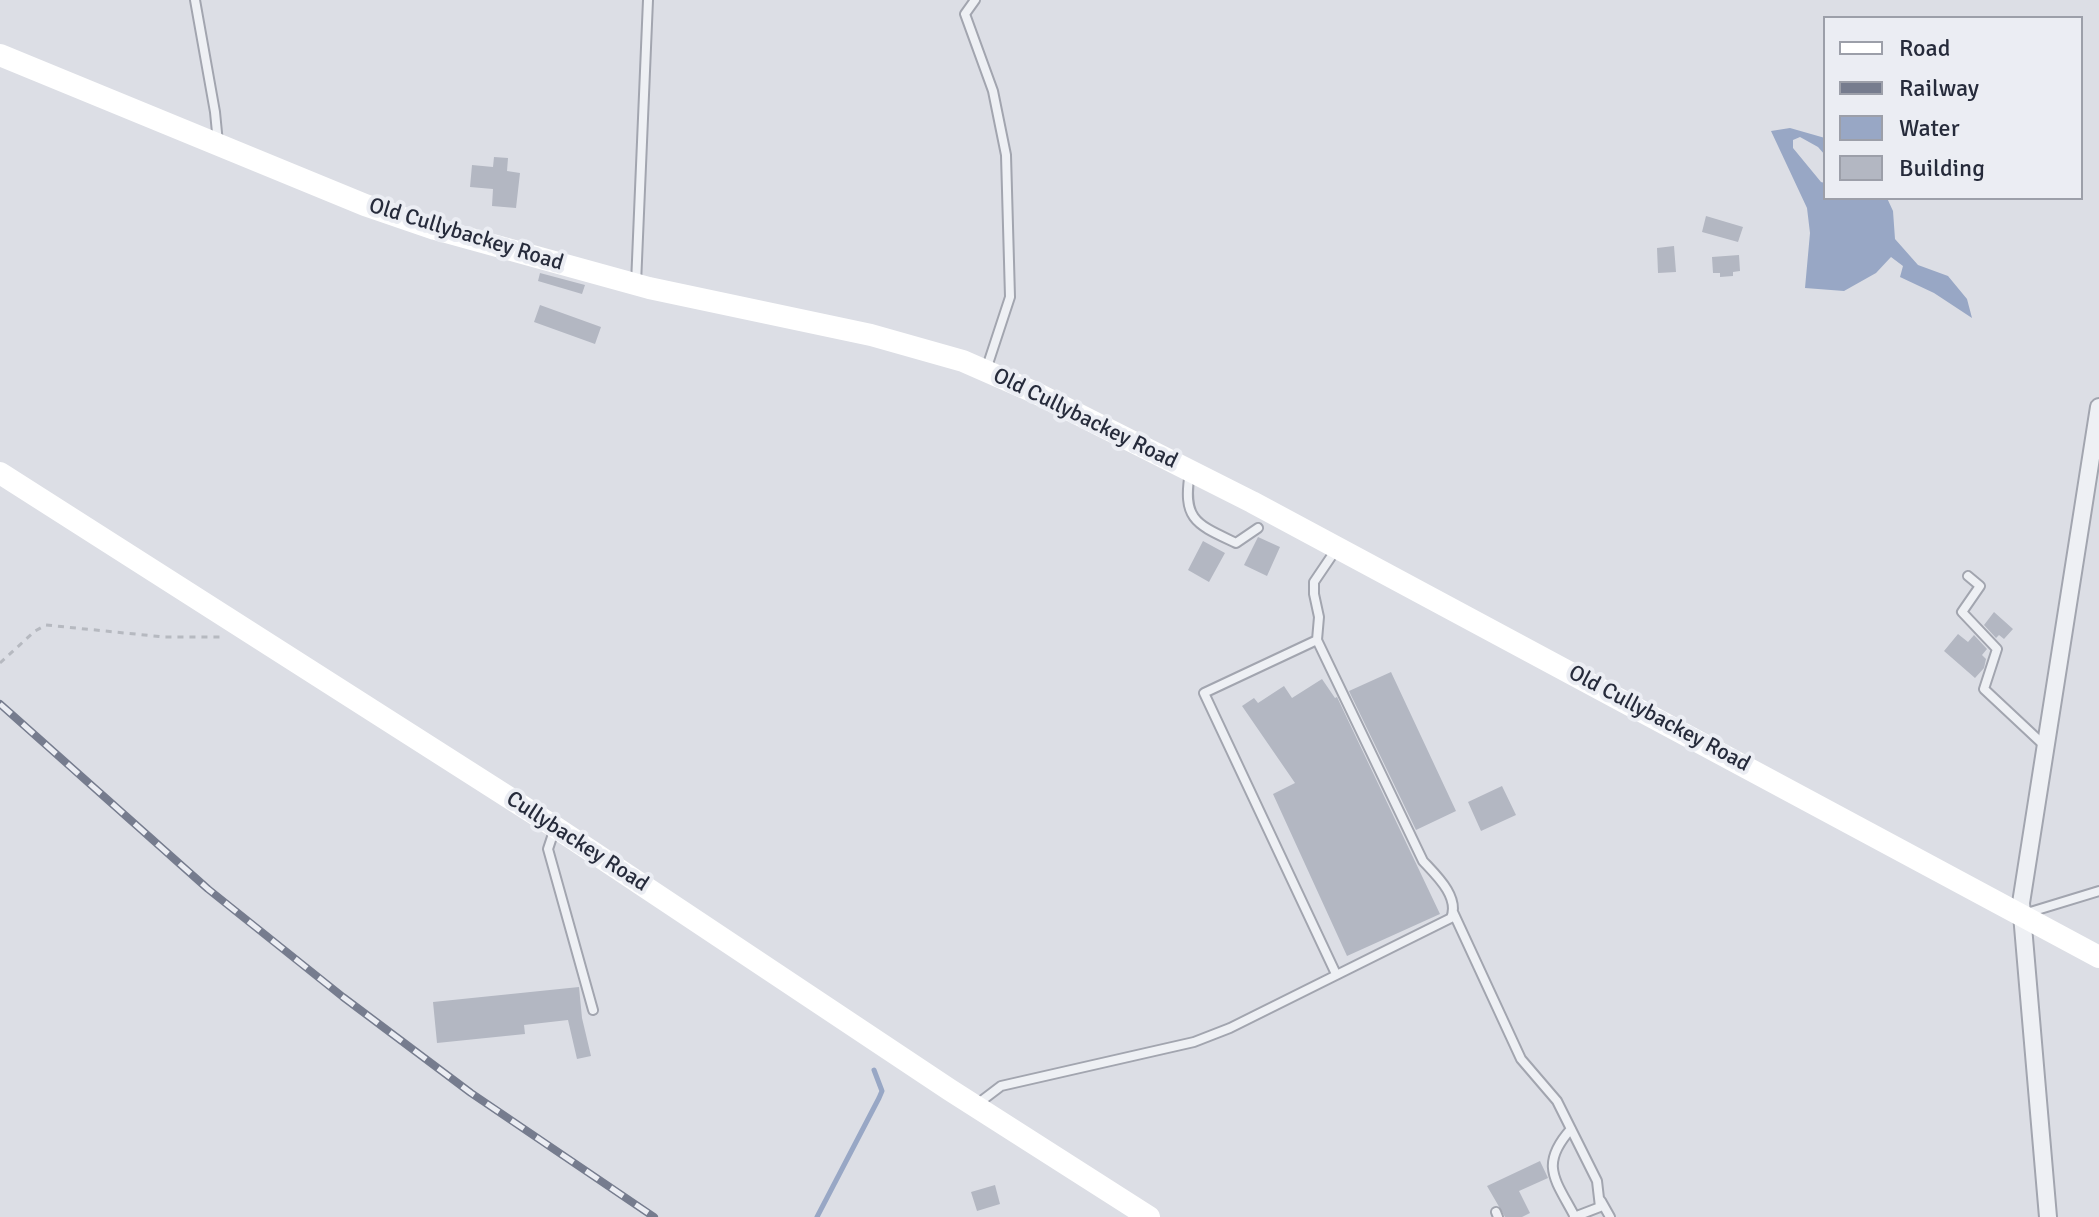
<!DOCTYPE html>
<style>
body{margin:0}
#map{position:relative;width:2099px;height:1217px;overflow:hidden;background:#dcdee5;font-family:Signika,sans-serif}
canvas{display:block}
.legend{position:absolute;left:1823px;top:16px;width:260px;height:184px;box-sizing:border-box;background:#ebedf3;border:2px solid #9c9fa9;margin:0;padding:10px 14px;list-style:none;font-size:24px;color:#262b3b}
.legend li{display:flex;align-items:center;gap:16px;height:40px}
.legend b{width:40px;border:2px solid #9c9fa9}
</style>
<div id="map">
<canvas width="2099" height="1217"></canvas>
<ul class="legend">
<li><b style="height:10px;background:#fff"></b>Road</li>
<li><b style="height:10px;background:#767c8e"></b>Railway</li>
<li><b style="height:22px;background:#98a7c5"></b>Water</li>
<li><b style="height:22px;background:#b3b7c2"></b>Building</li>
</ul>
</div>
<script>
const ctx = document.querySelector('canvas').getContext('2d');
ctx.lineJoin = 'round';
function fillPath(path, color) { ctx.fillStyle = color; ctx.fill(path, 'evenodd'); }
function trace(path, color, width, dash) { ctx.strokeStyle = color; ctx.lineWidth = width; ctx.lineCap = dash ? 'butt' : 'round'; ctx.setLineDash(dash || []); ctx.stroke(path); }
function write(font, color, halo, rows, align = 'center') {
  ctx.font = font + ' Signika,sans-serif'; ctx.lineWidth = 8; ctx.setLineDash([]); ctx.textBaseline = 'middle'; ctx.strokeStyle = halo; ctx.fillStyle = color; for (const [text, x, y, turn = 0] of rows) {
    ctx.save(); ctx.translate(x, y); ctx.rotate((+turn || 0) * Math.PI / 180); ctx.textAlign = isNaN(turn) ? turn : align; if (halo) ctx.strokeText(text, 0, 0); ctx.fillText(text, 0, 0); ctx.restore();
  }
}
const water = new Path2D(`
 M1790,128L1825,138V155L1818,147L1800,137L1793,140V148L1821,182L1825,183V198H1887L1893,211L1895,239L1918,265L1948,276L1967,299L1972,318L1934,293L1900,277L1903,266L1891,257L1876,273L1844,291L1805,288L1810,233L1807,208L1771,131Z`);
const stream = new Path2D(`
 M817,1217L879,1098L882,1091L874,1070`);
const building = new Path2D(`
 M494,157L508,158L507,171L520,173L516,208L492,206L493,189L470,187L472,165L493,167Z
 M1706,216L1743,227L1738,242L1702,232Z
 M1674,246L1676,272L1658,273L1657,248Z
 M1739,255L1740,271L1733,272V276L1720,277V273H1713L1712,257Z
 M540,273L585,285L582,294L538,281Z
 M540,305L601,327L595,344L534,322Z
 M1258,537L1280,547L1267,576L1244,565Z
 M1203,541L1225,553L1209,582L1188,570Z
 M1994,612L2013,629L2004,639L1999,635L1996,638L1984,625Z
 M1958,634L1968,642L1974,635L1987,649L1982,655L1986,659L1984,668L1975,678L1944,651Z
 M1391,672L1456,811L1416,830L1349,691Z
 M1322,679L1335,698L1337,697L1440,914L1347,956L1273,794L1295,783L1242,706L1254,698L1258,703L1284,686L1292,698Z
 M1502,786L1516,815L1481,831L1468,802Z
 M579,987L582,1018L591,1056L577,1059L568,1020L524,1025L525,1034L437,1043L433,1002Z
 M1540,1161L1548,1178L1519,1191L1530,1213L1522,1217H1505L1487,1186Z
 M995,1185L1000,1204L977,1211L971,1192Z`);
const path = new Path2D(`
 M0,663L35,631L46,625L164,637H222`);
const lane = new Path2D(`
 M195,0L215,112L218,143
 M975,0L965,14L993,91L1006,155L1010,297L986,370
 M636,284L648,0
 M1190,472C1182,520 1196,524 1236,543L1258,528
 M1968,576L1980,586L1962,612L1997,649L1984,689L2046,747
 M1317,640L1204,693L1336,974
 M555,828L548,849L593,1010
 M1453,912L1521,1059L1557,1101L1597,1181L1600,1207L1574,1217
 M2027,913L2099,891
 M976,1105L1001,1086L1194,1042L1230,1028L1451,918C1460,897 1436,875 1423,861L1317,640L1319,617L1314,594V582L1337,548
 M1571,1129C1539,1165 1555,1179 1575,1217
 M1601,1201L1610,1217
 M1496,1212L1498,1217`);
const street = new Path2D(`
 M2048,1217L2021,903L2099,407`);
const secondary = new Path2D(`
 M0,55L365,205L435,229L649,288L871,335L963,361L1036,393L1252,502L2099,957
 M0,473L555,827L950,1090L1149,1217`);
const rail = new Path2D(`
 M0,704L208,889L343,997L471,1093L654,1217`);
const streetNames = [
 ["Old Cullybackey Road",466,235,17],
 ["Old Cullybackey Road",1085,419,26],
 ["Old Cullybackey Road",1659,719,28],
 ["Cullybackey Road",577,842,33]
];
fillPath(water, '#98a7c5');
trace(stream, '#98a7c5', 5);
fillPath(building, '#b3b7c2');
trace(lane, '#a2a5af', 12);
trace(street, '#a2a5af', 20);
trace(path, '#b6b9c0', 3, [6, 6]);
trace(lane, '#eef0f4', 8);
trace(street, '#eef0f4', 16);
trace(secondary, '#fff', 22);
trace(rail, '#767c8e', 8);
trace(rail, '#ebedf3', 5, [15]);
write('22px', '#262b3b', '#ebedf3', streetNames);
</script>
